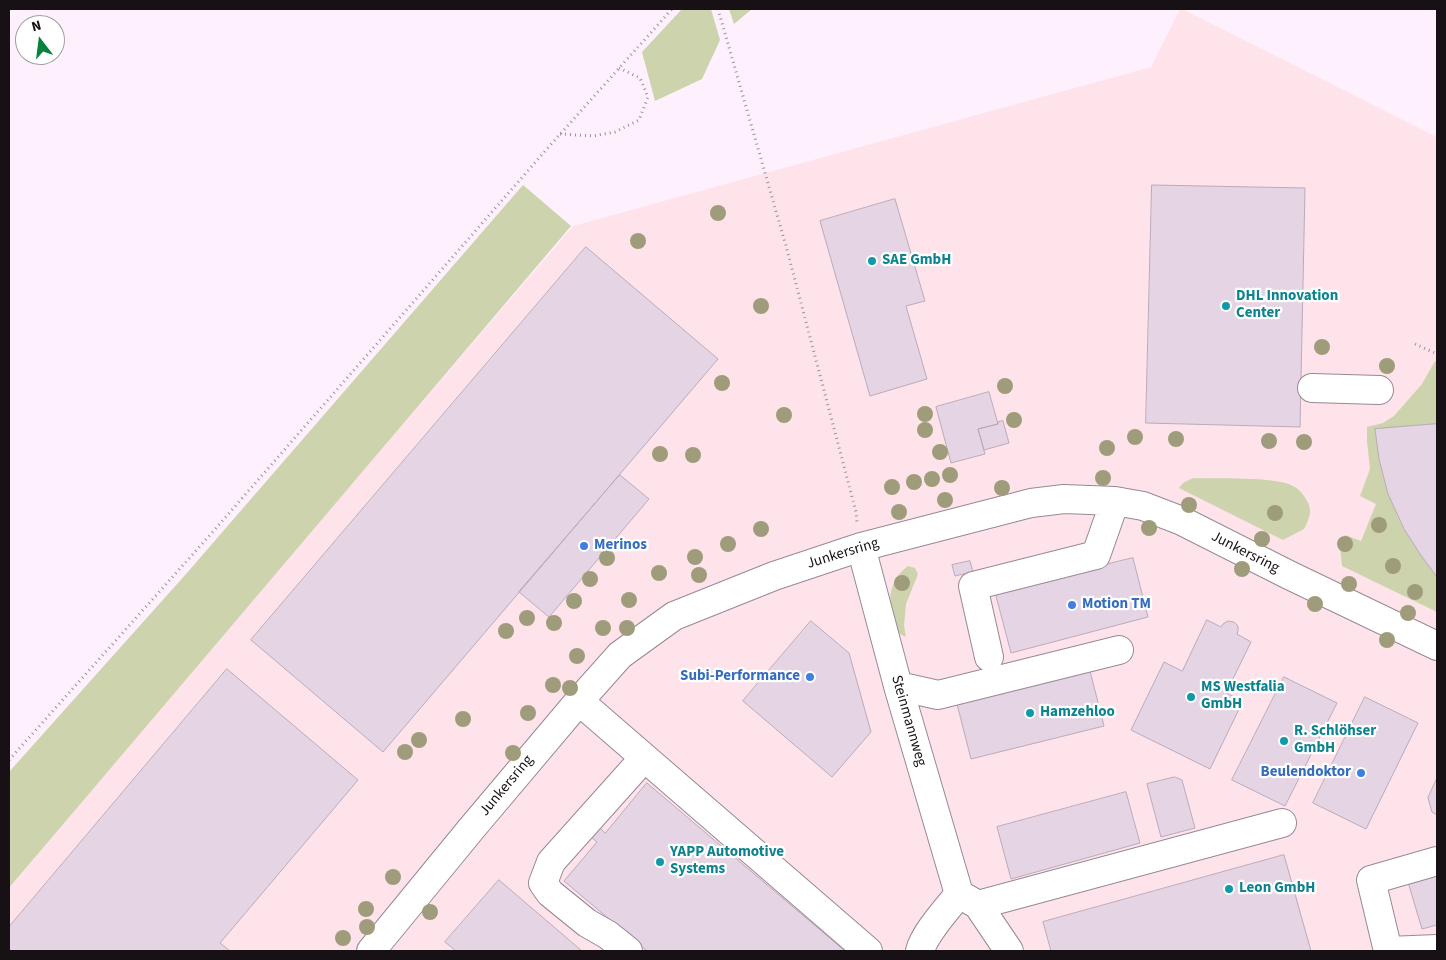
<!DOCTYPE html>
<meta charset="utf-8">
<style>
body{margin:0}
#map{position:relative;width:1446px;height:960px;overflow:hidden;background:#fef0fd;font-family:"Source Sans 3",sans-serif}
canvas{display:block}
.frame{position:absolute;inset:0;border:10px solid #171116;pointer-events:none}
.north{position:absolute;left:15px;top:15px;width:50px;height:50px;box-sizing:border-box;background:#fff;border:1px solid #a2a0a2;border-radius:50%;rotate:345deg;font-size:14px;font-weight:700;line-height:20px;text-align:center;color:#171116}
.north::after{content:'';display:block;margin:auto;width:18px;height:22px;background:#05823c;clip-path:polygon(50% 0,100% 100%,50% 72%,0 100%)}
</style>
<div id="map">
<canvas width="1446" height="960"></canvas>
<div class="frame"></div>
<div class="north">N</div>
</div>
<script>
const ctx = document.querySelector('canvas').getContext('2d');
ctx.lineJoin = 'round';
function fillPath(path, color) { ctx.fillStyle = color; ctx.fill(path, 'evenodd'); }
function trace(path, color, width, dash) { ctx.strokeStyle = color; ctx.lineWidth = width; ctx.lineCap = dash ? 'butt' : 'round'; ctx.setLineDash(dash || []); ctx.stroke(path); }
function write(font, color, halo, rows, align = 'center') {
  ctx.font = font + ' "Source Sans 3",sans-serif'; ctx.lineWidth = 4.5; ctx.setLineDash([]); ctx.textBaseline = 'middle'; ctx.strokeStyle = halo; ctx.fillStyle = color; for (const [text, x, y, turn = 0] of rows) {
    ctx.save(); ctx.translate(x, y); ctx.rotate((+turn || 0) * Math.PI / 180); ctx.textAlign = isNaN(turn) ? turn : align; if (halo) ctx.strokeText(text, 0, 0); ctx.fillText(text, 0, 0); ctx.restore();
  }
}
const commercial = new Path2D(`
 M1180,9H1182L1437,137V951H9V889L215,643L573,226L1151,67Z`);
const green = new Path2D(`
 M682,9H711L720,40L702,79L655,101L642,52Z
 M729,9H752L734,24Z
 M523,185L571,226L9,888V772L186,574Z
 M1435,361L1437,363V612L1342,566L1340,546L1345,535L1361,541L1376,504L1360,496L1370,469L1367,441V427L1383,423L1394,416L1422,384Z
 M1193,478C1215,479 1276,476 1293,486C1301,490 1310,502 1310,511C1310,517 1307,523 1304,529L1283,540L1179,488L1183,483Z
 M908,566L915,568L918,574L906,604L904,626L906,637C895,632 896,629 893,619C887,599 890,579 908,566Z`);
const building = new Path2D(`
 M1152,185L1305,188L1300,427L1146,423Z
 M895,199L925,301L906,306L927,379L870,396L820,221Z
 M586,247L718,359L383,752L251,640Z
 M989,392L998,424L978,429L985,454L951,463L936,407Z
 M1003,421L1009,443L984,450L978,429L998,424V422Z
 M1437,424V577L1420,554L1404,529L1388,494L1379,459L1375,429Z
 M620,475L649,499L549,617L519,592Z
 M1133,558L1148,617L1011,653L995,592Z
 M970,561L973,572L955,576L952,565Z
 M1207,620L1221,627L1223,624L1228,621L1234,622L1238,626V631L1237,634L1251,642L1226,693L1243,701L1210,769L1131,730L1164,662L1182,671Z
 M811,621L849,653L871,732L832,777L743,701Z
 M1089,667L1104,726L971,759L956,700Z
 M227,669L358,780L220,943L230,951H9V927Z
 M1284,677L1337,703L1285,806L1232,780Z
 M1365,697L1418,723L1366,829L1313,803Z
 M1175,777L1182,780L1195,828L1161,837L1147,784Z
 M1437,778V815L1432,812L1428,798Z
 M647,783L845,951H647L564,881L597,842L591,837L599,827L605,833Z
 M1126,792L1140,843L1011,879L997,827Z
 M1284,855L1311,951H1051L1043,922Z
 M1437,873V925L1422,929L1408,882Z
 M499,880L582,951H456L445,942Z`);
const path = new Path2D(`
 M718,9L786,246L856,512L857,522
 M560,134L593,136L615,132L639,120L648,97L640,78L619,68
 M1415,344L1437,354
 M9,760L210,535L546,150L672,9`);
const minor = new Path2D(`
 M1312,388L1379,390
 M861,547L898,686L959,894L978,905L1009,951
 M989,657L973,586L1096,555L1115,501
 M898,686L938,695L1119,650
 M579,701L868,951
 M1437,861L1371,880L1388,951L1437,949
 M978,905L1282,823
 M371,951L471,829L579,701L620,655L674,616L774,576L861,547L1031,503L1064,499L1115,501L1143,506L1182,521L1289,575L1437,646
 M628,951L608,935L587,923L550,893L543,883L551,862L644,758
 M920,951C924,934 947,909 959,894`);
const trees = [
 [718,213],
 [638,241],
 [761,306],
 [1322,347],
 [1387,366],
 [722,383],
 [1005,386],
 [925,414],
 [784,415],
 [1014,420],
 [925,430],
 [1135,437],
 [1176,439],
 [1269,441],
 [1304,442],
 [1107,448],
 [940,452],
 [660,454],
 [693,455],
 [950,475],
 [1103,478],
 [932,479],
 [914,482],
 [892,487],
 [1002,488],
 [945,500],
 [1189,505],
 [899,512],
 [1275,513],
 [1379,525],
 [1149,528],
 [761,529],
 [1262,539],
 [728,544],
 [1345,544],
 [695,557],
 [607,558],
 [1393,566],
 [1242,569],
 [659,573],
 [699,575],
 [590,579],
 [902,583],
 [1349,584],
 [1415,592],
 [629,600],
 [574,601],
 [1315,604],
 [1408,613],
 [527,618],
 [554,623],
 [603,628],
 [627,628],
 [506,631],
 [1387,640],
 [577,656],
 [553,685],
 [570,688],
 [528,713],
 [463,719],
 [419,740],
 [405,752],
 [513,753],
 [393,877],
 [366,909],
 [430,912],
 [367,927],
 [343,938]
];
const markers = [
 [872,261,5,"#0f9aa8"],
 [1226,306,5,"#0f9aa8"],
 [584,546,5,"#3f7fe0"],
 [1072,605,5,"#3f7fe0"],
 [810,677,5,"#3f7fe0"],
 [1191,697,5,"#0f9aa8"],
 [1030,713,5,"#0f9aa8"],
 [1284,741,5,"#0f9aa8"],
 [1361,773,5,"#3f7fe0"],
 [660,862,5,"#0f9aa8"],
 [1229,889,5,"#0f9aa8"]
];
const cultureNames = [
 ["SAE GmbH",882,261],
 ["DHL Innovation",1236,297],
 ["Center",1236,314],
 ["MS Westfalia",1201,688],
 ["GmbH",1201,705],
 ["Hamzehloo",1040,713],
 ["R. Schlöhser",1294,732],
 ["GmbH",1294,749],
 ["YAPP Automotive",670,853],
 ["Systems",670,870],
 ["Leon GmbH",1239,889]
];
const shopNames = [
 ["Merinos",594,546],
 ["Motion TM",1082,605],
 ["Subi-Performance",800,677,"right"],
 ["Beulendoktor",1351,773,"right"]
];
const streetNames = [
 ["Junkersring",1245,553,27],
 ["Junkersring",843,554,-17],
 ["Steinmannweg",908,721,74],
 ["Junkersring",507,786,-50]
];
fillPath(commercial, '#fee4ea');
fillPath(green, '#ccd3ad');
fillPath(building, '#e5d4e3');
trace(building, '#bbabba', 1);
trace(minor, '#988896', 30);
trace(path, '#9b909a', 3, [1, 4]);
trace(minor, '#fff', 28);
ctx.fillStyle = '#9e9c7b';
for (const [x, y] of trees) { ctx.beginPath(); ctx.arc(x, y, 8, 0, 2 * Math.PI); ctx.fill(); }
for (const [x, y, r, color] of markers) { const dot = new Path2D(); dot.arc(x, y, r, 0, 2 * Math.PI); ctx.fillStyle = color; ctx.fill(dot); trace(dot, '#fff', 2); }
write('bold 15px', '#0d838f', '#fff', cultureNames, 'left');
write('bold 15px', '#366cbe', '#fff', shopNames, 'left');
write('15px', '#171116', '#fff', streetNames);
</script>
